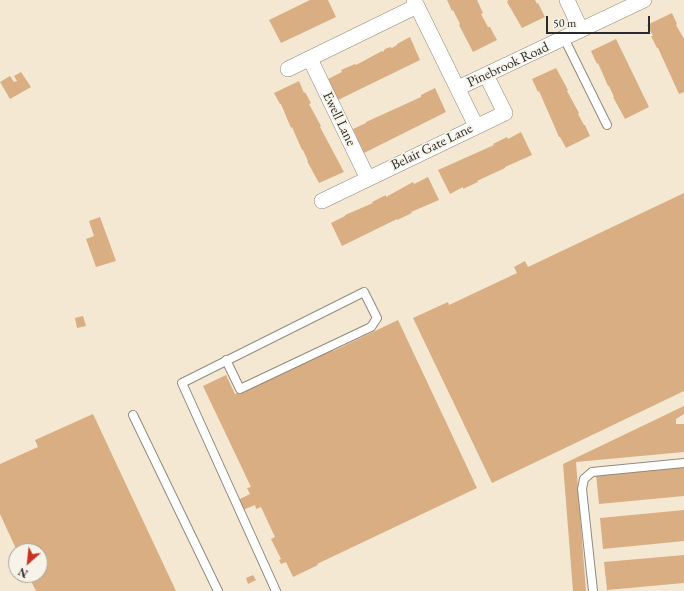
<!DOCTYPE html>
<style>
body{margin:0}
#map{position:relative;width:684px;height:591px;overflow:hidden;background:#f4e8d3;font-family:"EB Garamond",serif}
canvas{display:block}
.north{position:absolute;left:8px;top:543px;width:40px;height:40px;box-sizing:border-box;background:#f7f3e8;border:1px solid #a5a39c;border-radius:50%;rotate:207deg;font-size:11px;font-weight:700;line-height:16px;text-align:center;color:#2b2b2b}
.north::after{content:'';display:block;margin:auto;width:14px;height:18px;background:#c8321e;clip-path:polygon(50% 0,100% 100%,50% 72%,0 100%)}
.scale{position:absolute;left:546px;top:16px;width:104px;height:18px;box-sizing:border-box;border:2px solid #2b2b2b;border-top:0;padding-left:5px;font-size:12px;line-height:14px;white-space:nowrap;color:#2b2b2b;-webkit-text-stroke:3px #f7f3e8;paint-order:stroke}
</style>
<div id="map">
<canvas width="684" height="591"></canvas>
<div class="north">N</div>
<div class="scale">50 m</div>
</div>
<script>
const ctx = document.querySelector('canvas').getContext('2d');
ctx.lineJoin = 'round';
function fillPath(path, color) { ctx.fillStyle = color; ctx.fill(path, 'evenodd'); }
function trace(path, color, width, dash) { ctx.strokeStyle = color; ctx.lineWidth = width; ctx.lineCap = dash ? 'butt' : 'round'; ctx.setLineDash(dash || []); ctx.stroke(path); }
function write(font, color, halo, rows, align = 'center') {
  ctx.font = font + ' "EB Garamond",serif'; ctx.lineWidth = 3.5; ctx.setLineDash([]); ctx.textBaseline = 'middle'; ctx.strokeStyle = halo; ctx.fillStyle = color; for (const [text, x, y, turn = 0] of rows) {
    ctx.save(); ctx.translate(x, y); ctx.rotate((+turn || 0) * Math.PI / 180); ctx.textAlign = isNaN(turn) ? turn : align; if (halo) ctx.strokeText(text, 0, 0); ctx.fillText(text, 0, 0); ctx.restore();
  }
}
const building = new Path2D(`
 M310,0H328L336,17L281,43L269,20Z
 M447,0H477L483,13L481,14L488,27H490L497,40L473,52L459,25L460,24L453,10L452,11Z
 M508,0H535L537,4L538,3L545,17L522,28L507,2Z
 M672,13L677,24L676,25L684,39V92L679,94L658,48H657L651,36H653L647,25Z
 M410,37L420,60L338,100L328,79L342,72L341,70L355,64L356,65L382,51L383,52L385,49L390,47L392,48L397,45V44Z
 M616,39L649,107L625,119L613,97H614L609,86H608L598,63L597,64L591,51Z
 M556,68L568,90L567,91L579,113L578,114L584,125H585L590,136L566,148L560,137H559L539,91L538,92L532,79Z
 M21,72L31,87L10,99L0,82L10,76L14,82L17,81L14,76Z
 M299,81L304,93L305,92L311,103L309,104L321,126L320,127L344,172L319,183L307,161H308L303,150H302L292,127L291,128L281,104H280L274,93Z
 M435,88L446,112L364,153L353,129L366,123V122L421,97V95Z
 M521,132L532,155L505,167V168L477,181L478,182L463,189V187L450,194L438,170L494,145L493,144L507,137L508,139Z
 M428,177L439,200L411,212L412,213L397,220V219L342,246L331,223L345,216V215L373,203L372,202L386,195V197L413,182L414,184Z
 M684,193V391L492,483L413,318L448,302L449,305L517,273L514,267L525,261L528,267Z
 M100,217L116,261L96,267L86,239L94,236L89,221Z
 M83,316L86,326L77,328L75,318Z
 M398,320L477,488L317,564L318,565L293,577L286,562L281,564L279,560L281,559L271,539L275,537L261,507L256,509L255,505L243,510L238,500L250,494L247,488L251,487L203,386L226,375L235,394L332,348L333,351Z
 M684,406V414L676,419V424H684V452L576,462L586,591H573L563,464Z
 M93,414L176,591H36L28,575H40V551H17L0,514V464L38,447L35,440Z
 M684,465V496L599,504L596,474Z
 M684,510V541L603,549L600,518Z
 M684,555V583L607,590L604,562Z
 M253,575L256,580L248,584L246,578Z`);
const service = new Path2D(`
 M564,38L607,125
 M226,360L240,389L371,327L377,318L364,292L182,383L276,591
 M133,415L218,591
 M593,591L582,489L584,479L592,472L684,463`);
const minor = new Path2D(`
 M414,0L476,126
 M567,0L581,30
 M310,59L368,179
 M288,69L417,6
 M458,88L644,0
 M322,201L505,113L486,75`);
const streetNames = [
 ["Pinebrook Road",508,65,-25],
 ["Ewell Lane",339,119,64],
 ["Belair Gate Lane",432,147,-26]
];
fillPath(building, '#daae83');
trace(service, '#908a7f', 10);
trace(minor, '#908a7f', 16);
trace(service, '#fff', 8);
trace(minor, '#fff', 15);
write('14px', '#2b2b2b', '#f7f3e8', streetNames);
</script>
